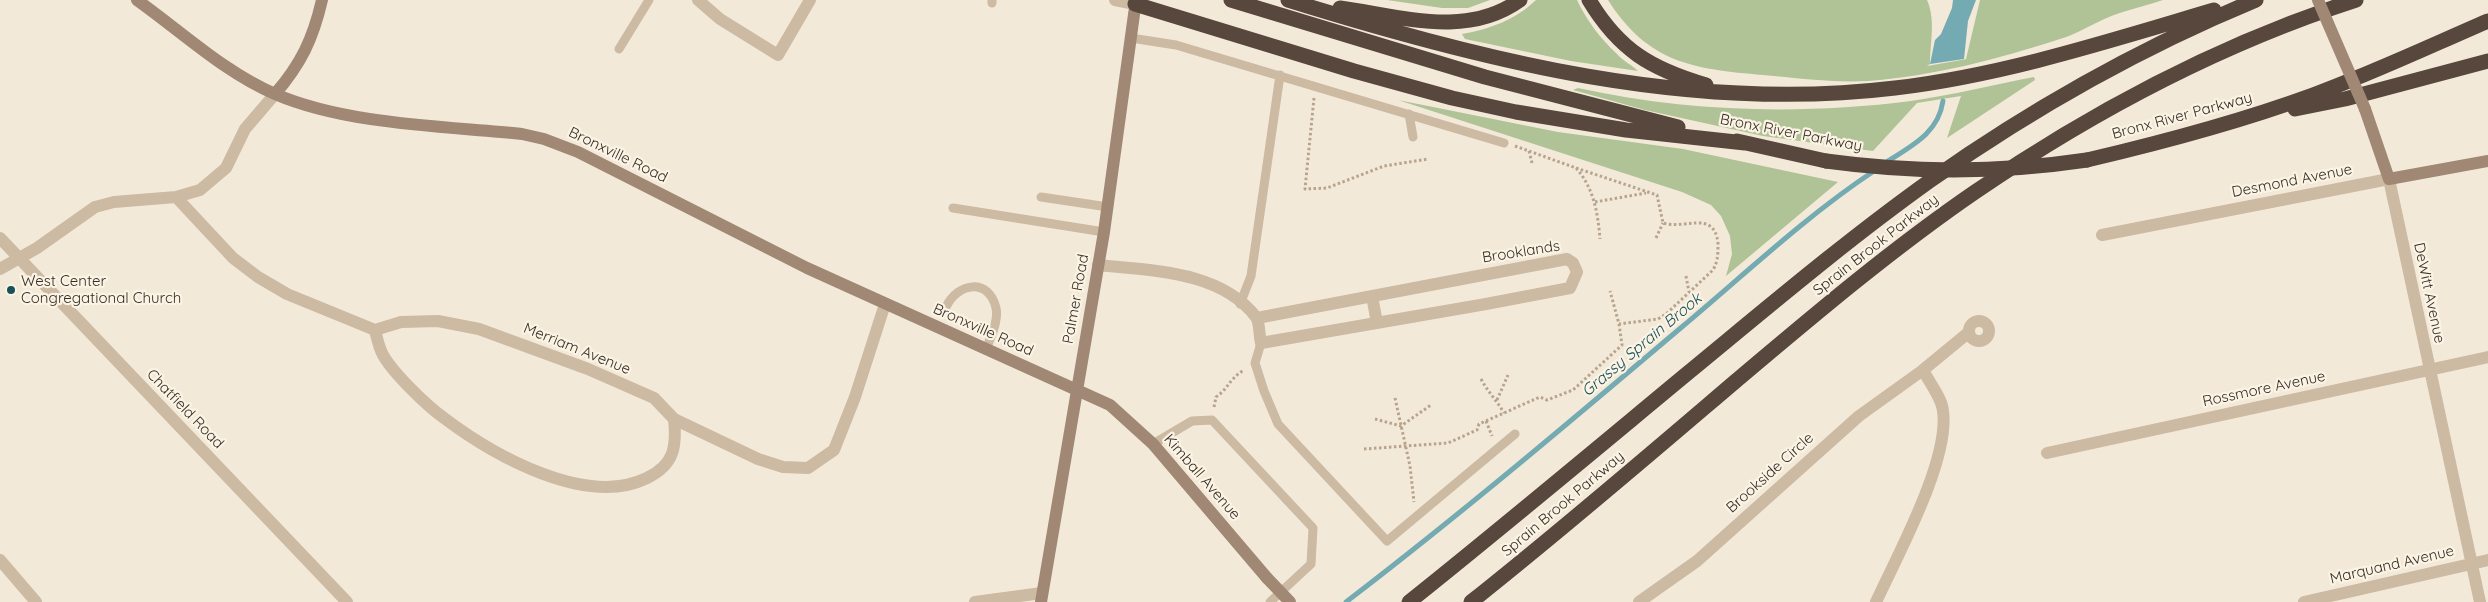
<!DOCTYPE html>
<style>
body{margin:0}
canvas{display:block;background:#f3e9d8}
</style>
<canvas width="2488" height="602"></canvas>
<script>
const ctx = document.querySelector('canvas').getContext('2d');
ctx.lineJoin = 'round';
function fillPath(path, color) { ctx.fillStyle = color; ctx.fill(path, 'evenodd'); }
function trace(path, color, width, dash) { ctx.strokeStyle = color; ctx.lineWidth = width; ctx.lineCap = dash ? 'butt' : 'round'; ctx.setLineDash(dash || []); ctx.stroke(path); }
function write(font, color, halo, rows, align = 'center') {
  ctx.font = font + ' Quicksand,sans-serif'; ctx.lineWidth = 4.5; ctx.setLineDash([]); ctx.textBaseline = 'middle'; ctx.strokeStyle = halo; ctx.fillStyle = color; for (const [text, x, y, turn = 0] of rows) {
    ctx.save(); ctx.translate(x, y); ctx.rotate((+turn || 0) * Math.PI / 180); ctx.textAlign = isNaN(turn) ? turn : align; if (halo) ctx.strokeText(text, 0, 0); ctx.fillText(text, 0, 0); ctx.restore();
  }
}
const green = new Path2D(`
 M1387,0H1490L1468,8H1442Z
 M1536,0H1577C1587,21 1600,38 1617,54C1623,61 1632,65 1638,71L1571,61L1465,39L1462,34C1490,29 1515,20 1536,0Z
 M1608,0H1927C1936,20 1930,43 1930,64L1927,66L1967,59H1966L1980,0H2163C2145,6 2126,10 2109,17C2092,24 2077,34 2060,39C1999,59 1933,76 1868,81C1833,83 1798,78 1763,75C1693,69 1648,63 1608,0Z
 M2034,77L2035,80L1947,138L1961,96L1917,103L1873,151L1763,136L1645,110L1573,90L1578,88C1687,112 1800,115 1911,101C1952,95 1993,85 2034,77Z
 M1398,100L1558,132L1683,149L1838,182L1726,276L1732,254L1730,236L1721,216L1711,205L1682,192Z`);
const water = new Path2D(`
 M1953,0H1976L1968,21L1964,59L1930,64L1935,40L1941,34L1952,8Z`);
const stream = new Path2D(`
 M1885,163C1911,146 1938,134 1943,101
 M1346,602C1461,514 1572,420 1683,326C1745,274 1806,216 1874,171`);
const path = new Path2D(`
 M1314,98L1305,189L1327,188L1384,166L1428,159
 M1515,146L1576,168C1594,188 1598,214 1600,239
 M1529,151L1532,163
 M1576,168L1657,195L1663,223C1684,230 1714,209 1718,243C1718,254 1718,261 1713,270L1666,314L1658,319L1619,324
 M1595,202L1646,193
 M1656,238L1663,223
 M1686,276L1689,292
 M1481,379C1488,392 1497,401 1504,413
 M1395,398L1410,466L1414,502
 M1497,400L1508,375
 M1214,407L1216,397C1228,389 1229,379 1244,370
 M1375,419L1401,426L1431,405
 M1486,421L1492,436
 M1364,449L1448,443L1477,430L1479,424L1540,397L1547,400L1573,390L1622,345L1619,324L1610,291`);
const lane = new Path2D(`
 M992,0V3
 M1131,38L1176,45L1504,143
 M619,49L649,0
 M1409,114L1413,137
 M1041,197L1108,207
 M953,208L1104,232
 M1240,304L1251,276L1280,75
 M946,307C958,282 989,278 996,308C999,321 990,338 986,350
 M1261,343L1255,363L1264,391L1278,424L1387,541L1515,434
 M1153,444L1192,421L1212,420L1313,528L1311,564L1270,602`);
const street = new Path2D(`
 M698,0L720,19L778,55L810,0
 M1115,0L1135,4
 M176,197L233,258L258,277L287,294L375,330L401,322L438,321L479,329L588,369L654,398L674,419L758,459L783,467L808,468L834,450L855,397L885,304
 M2102,235L2389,179L2480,602
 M0,238L347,602
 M1098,265C1151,271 1220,270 1256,317C1260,323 1259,336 1261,343L1486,304L1570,288L1577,272L1573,263L1567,259L1257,318
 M0,269L37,248L95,207L114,202L176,197L200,190L226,168L245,129L275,94
 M1372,296L1377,323
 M1969 331a10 10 0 1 1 20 0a10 10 0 1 1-20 0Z
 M375,330C377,338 379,348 383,355C393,373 427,406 444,418C493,455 586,508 647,478C674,465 677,447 674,419
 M1923,370L1968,333
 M2047,453L2488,357
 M0,560L36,602
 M975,602L1042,593
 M1639,602L1697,561L1859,416L1923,370C1929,382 1942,398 1943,411C1950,460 1897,556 1876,602
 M2304,602L2488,560`);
const secondary = new Path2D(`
 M137,0C182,32 224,72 275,94C347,125 445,126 522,134L544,139L578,152L807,268L1110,405L1153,444L1267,578
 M275,94C301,64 313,39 322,0
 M2365,109L2389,179L2488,161
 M1041,602L1104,232L1136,0`);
const highway = new Path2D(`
 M1231,0L1485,77L1678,127
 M1288,0C1484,61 1689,113 1895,88C2004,75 2109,41 2214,10
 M1589,0C1619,50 1651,69 1706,85
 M1135,4L1354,71L1452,98L1516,112L1626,130L1745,143
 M1340,8C1400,16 1466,39 1520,0
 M2295,109L2345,99L2488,61
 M1737,141L1826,161
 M2087,160C2164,142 2239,122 2313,95C2373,73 2430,46 2488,21
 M1409,602C1503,527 1596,449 1689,372C1768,307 1847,240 1931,180C2032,109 2142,47 2256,0
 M1471,602C1562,530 1649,455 1737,380C1814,315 1892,249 1975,192C2092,112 2220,44 2356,0`);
const secondaryBridge = new Path2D(`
 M2318,0L2365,109
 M1267,578L1290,602`);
const highwayBridge = new Path2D(`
 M1826,161C1913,173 2000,173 2087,160`);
const markers = [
 [11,290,5,"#18505b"]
];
const streetNames = [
 ["Bronx River Parkway",2182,116,-15],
 ["Bronx River Parkway",1791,133,11],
 ["Bronxville Road",618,155,26],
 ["Desmond Avenue",2292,181,-11],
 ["Sprain Brook Parkway",1876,245,-38],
 ["Brooklands",1521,252,-9],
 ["DeWitt Avenue",2429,293,78],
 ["Palmer Road",1076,299,-80],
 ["Bronxville Road",983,330,24],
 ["Merriam Avenue",577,349,22],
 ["Rossmore Avenue",2264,389,-12],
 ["Chatfield Road",185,409,46],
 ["Brookside Circle",1770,473,-42],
 ["Kimball Avenue",1202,477,49],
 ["Sprain Brook Parkway",1563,504,-40],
 ["Marquand Avenue",2392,565,-13]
];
const poiNames = [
 ["West Center",21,281],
 ["Congregational Church",21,298]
];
const waterNames = [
 ["Grassy Sprain Brook",1642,345,-40]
];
fillPath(green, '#b0c397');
fillPath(water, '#74aab2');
trace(stream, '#74aab2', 5);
trace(path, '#b8a48d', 3, [2.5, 2.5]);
trace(lane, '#ccbaa3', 9);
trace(street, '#ccbaa3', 12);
trace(secondary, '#a08874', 12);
trace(highway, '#58473c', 15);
trace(secondaryBridge, '#a08874', 12);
trace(highwayBridge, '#58473c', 15);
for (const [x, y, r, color] of markers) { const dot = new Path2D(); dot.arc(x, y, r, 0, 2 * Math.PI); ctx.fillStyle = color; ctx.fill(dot); trace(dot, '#fbf3e4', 2); }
write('15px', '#362d26', '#fbf3e4', streetNames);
write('15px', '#362d26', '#fbf3e4', poiNames, 'left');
write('italic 16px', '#18505b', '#fbf3e4', waterNames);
</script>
